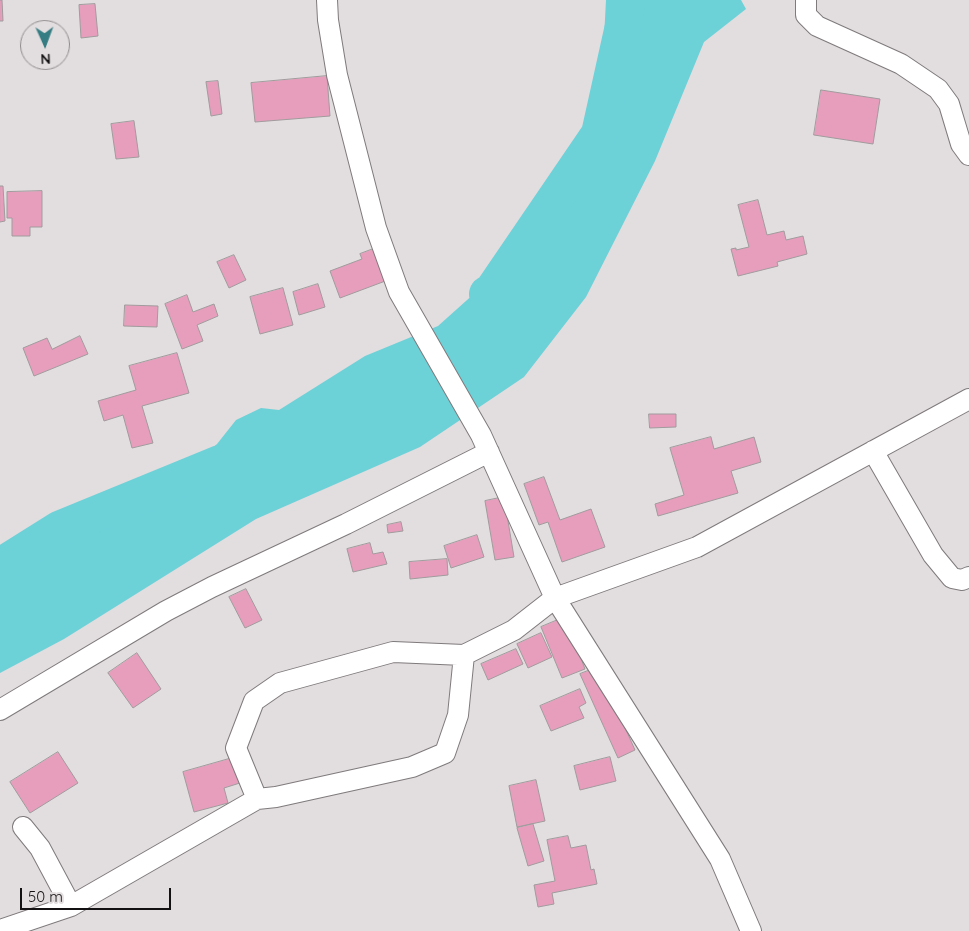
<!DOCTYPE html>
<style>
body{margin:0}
#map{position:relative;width:969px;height:931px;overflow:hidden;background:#e2dddf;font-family:Quicksand,sans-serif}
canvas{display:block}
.north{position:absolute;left:20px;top:20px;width:50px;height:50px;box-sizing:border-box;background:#e2dddf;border:1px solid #8f8b8d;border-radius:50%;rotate:178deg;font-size:14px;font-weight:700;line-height:20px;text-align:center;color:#131112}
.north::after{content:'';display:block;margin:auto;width:18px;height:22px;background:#357d82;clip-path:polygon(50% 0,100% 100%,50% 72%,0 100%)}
.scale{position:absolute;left:20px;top:888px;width:151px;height:22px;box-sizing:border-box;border:2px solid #131112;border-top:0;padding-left:6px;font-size:15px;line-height:18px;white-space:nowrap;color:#131112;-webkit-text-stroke:4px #e2dddf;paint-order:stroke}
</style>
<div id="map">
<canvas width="969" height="931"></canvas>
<div class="north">N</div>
<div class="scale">50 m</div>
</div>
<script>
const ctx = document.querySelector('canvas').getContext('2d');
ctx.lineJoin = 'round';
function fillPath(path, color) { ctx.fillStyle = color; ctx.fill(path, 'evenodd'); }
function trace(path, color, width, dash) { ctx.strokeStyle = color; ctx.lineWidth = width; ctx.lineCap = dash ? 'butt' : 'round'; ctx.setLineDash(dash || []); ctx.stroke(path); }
const water = new Path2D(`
 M606,0H741L746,9L704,42L655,161L586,297L524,377L420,447L256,519L64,639L0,673V565L40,540L174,482L217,444L236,420L261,408L279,410L365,356L438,326L514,258L599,134Z`);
const river = new Path2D(`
 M487,294L492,291L599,134L627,8L626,0
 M0,566L59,529L220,463`);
const building = new Path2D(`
 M0,0H2L3,21H0Z
 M95,4L98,36L81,38L79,5Z
 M327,76L330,116L255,122L251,83Z
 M218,81L222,114L211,116L206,82Z
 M821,90L880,99L873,144L814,135Z
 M134,121L139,157L116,159L111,124Z
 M0,186H3L5,221L0,222Z
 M42,191V227H30V236H12V218H7V192Z
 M758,200L767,235L784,231L786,240L803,236L807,254L777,262L778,266L738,276L731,249L736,248V250L749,247L738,205Z
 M376,248L388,280L340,298L330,271L362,259L360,254Z
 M234,255L246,280L229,288L217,262Z
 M318,284L325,307L299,315L293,292Z
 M283,288L293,325L260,334L250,297Z
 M187,295L193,312L214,304L218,316L197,325L203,341L182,349L165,304Z
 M125,305L158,306L157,327L124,326Z
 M80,336L88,354L34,376L23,348L47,338L52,349Z
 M177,353L189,393L142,406L153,443L132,448L123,415L104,421L98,401L136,390L129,366Z
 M649,414H676V427L650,428Z
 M711,437L714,449L754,437L761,462L731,471L738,493L658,516L655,504L684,495L670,448Z
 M544,477L560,520L591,509L605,547L562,562L548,522L539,525L524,484Z
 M504,497L514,557L495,560L485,501Z
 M401,522L403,531L388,533L387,525Z
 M477,535L484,557L451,568L444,546Z
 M370,543L373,554L383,552L387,564L353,572L347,549Z
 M447,559L448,575L410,579L409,562Z
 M246,589L262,620L245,628L229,597Z
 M565,617L585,669L562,678L541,627Z
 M541,633L552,657L528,668L517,644Z
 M516,649L523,664L488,680L481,664Z
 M137,653L161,689L133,708L108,673Z
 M598,667L635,750L618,758L580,674Z
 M580,689L586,703L579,707L584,718L551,731L540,706Z
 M58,752L78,783L30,813L10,782Z
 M236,757L243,782L224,788L228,803L194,812L183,772Z
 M610,757L616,781L580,790L574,766Z
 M536,780L545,821L517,827L509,786Z
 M533,824L544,861L528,866L517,828Z
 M568,836L571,848L586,845L591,870L594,869L597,884L552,893L554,904L538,907L534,885L555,881L547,840Z`);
const minor = new Path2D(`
 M327,0L328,20L337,75L376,228L399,292L481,435L555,598L720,859L751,931
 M806,0V15L817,26L901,64L938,89L949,104L961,144L969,155
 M873,451L933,555L952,578L962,580L969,577
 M0,710L166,611L212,587L346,524L489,452
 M257,799L276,797L412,767L445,753L458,715L464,655
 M23,827L40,848L71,906
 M0,930L71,906L257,799L236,748L254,701L280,683L393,652L464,655L514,630L555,598L697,547L969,399`);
fillPath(water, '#6dd1d8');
trace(river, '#6dd1d8', 36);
fillPath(building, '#e79ebc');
trace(building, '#a09b9c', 1);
trace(minor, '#7f7a7c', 22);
trace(minor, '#fff', 20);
</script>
